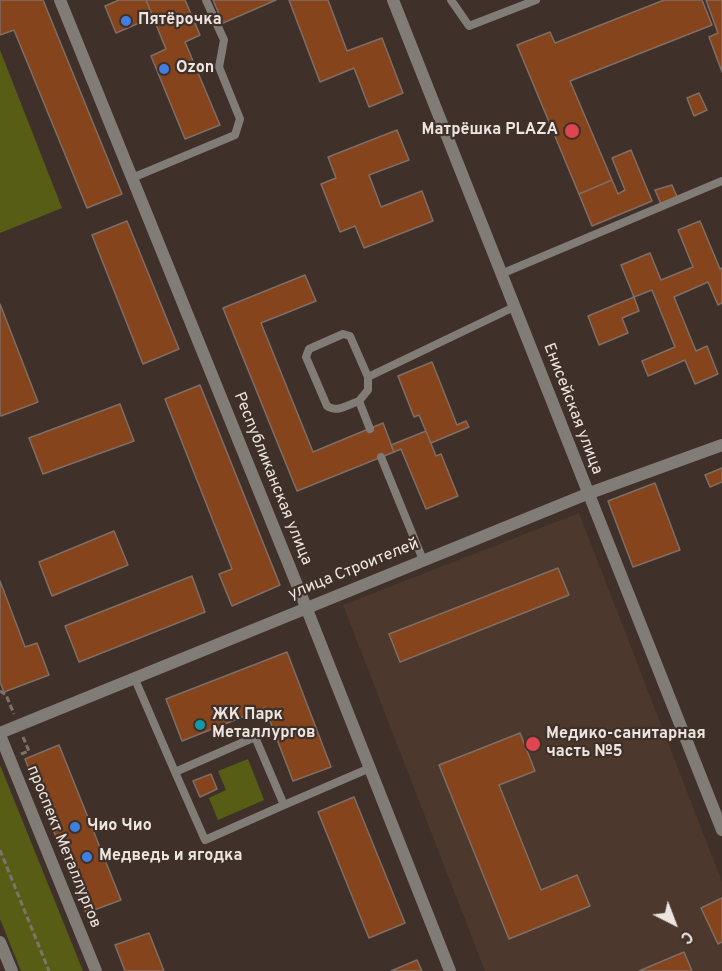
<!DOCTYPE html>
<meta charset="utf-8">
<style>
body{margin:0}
#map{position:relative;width:722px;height:971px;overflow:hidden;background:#3f312a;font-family:Overpass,sans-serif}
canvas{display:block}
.north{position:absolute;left:644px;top:893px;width:60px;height:60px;-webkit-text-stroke:4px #3f312a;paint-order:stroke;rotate:138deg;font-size:16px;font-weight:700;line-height:24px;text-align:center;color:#eee5e0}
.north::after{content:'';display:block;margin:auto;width:21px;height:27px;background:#eee5e0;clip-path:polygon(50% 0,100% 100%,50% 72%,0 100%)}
</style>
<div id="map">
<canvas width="722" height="971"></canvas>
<div class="north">С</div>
</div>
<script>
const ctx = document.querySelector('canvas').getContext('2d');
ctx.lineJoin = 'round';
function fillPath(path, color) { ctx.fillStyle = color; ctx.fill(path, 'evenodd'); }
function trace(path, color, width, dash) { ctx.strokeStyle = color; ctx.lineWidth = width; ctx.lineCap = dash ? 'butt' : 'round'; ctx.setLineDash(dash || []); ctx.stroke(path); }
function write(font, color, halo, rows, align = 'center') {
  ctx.font = font + ' Overpass,sans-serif'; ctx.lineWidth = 4.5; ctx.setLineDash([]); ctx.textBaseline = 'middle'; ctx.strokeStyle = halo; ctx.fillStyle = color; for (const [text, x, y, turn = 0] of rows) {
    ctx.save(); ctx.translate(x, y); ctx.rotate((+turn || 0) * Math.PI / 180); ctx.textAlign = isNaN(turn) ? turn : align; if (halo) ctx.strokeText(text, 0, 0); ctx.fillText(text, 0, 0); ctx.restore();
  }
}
const built = new Path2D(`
 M579,513L722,882V971H485L343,605Z`);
const green = new Path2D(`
 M0,50L62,208L0,233Z
 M248,759L264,800L218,820L209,798L226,790L218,771Z
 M0,765L83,971H21L0,919Z`);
const building = new Path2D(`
 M0,0H43L122,194L87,208L14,30L0,35Z
 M119,0H146L153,17L116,33L105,6Z
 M146,0H185L200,35L185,42L220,125L185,139L151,56L166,49Z
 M213,0H276L223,23Z
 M289,0H328L347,51L382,38L403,93L369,107L354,68L320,82Z
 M664,0H702L712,25L570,81L612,180L579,194L517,45L550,32L555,43Z
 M706,0H722V72L709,37L718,33Z
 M699,93L707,110L694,116L687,98Z
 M397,130L409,160L369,175L381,207L422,191L433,221L364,248L355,226L340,232L321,184L336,178L328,157Z
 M631,150L652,201L592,226L579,194L612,180L618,194L625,190L612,158Z
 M672,185L678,199L661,204L655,190Z
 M127,221L179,349L143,364L92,235Z
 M700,221L720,269L722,268V303L718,305L708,282L674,297L696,351L707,346L718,374L695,384L685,360L648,376L642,361L675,347L652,290L634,297L621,265L650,253L661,280L693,267L678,230Z
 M305,275L316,301L261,323L313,452L383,423L394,452L297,491L223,308Z
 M634,297L639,311L622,318L628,333L599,345L588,316Z
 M0,304L38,402L1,416L0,413Z
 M432,362L457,425L466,421L469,427L431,443L419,415L414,417L398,376Z
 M200,385L280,585L232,606L219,574L232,569L165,399Z
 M120,404L134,441L43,474L29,438Z
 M426,431L436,456L441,454L458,496L426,509L401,449L394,452L391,445Z
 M722,468V482L710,487L705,475Z
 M655,483L680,550L633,567L608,501Z
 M114,531L128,565L52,596L39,562Z
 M558,568L569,595L400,662L389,634Z
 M192,576L205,612L79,662L65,626Z
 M0,581L25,647L37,643L49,675L4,692L0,682Z
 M287,652L331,767L293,781L265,708L182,741L166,699Z
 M520,733L535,771L499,785L541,890L577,875L590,906L509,939L439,765Z
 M59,745L121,900L86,913L25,759Z
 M211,774L217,789L200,797L193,781Z
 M354,797L405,923L369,938L318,812Z
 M722,898V942L718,944L701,908Z
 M149,933L164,971H125L115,945Z
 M684,952L692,971H639Z
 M417,960L422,971H391Z`);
const path = new Path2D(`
 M0,691L6,695L14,714
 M21,754L29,751L23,737
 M0,850L49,971`);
const service = new Path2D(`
 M451,0L469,26L536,0
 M132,178L235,135L240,119L219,67L224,40L206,0
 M501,274L722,181
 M368,377L514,307
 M359,401L368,390V377L350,336L343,334L309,349L306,357L327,406C337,413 348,405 359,401L370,429
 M381,457L423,560
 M134,677L175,772L255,737L284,805L370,768
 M175,772L205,840L284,805`);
const minor = new Path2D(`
 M60,0L306,607L450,971
 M393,0L722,830
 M0,733L587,494L722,445`);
const tertiary = new Path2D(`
 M0,735L96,971
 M0,942L12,971`);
const markers = [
 [126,21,6,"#3f7fe0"],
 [164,69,6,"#3f7fe0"],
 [572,131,8,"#e0444e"],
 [200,725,6,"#0f9aa8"],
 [533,744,8,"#e0444e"],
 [75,827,6,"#3f7fe0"],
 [87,857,6,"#3f7fe0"]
];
const poiNames = [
 ["Пятёрочка",138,21],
 ["Ozon",176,69],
 ["Матрёшка PLAZA",558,131,"right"],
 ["ЖК Парк",212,716],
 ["Металлургов",212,734],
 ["Медико-санитарная",546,735],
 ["часть №5",546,753],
 ["Чио Чио",87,827],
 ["Медведь и ягодка",99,857]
];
const streetNames = [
 ["Енисейская улица",572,409,69],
 ["Республиканская улица",272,479,68],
 ["улица Строителей",354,570,-22],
 ["проспект Металлургов",63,847,68]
];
fillPath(built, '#4c382d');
fillPath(green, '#585d16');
fillPath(building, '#85441b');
trace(building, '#7f6e66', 1.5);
trace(path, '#7e726b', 3, [6, 3]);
trace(service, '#817d76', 8);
trace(minor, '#817d76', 12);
trace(tertiary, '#817d76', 12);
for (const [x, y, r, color] of markers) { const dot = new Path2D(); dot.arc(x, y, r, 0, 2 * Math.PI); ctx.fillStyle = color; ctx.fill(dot); trace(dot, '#3f312a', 2); }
write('bold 16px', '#eee5e0', '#3f312a', poiNames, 'left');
write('16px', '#eee5e0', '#3f312a', streetNames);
</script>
